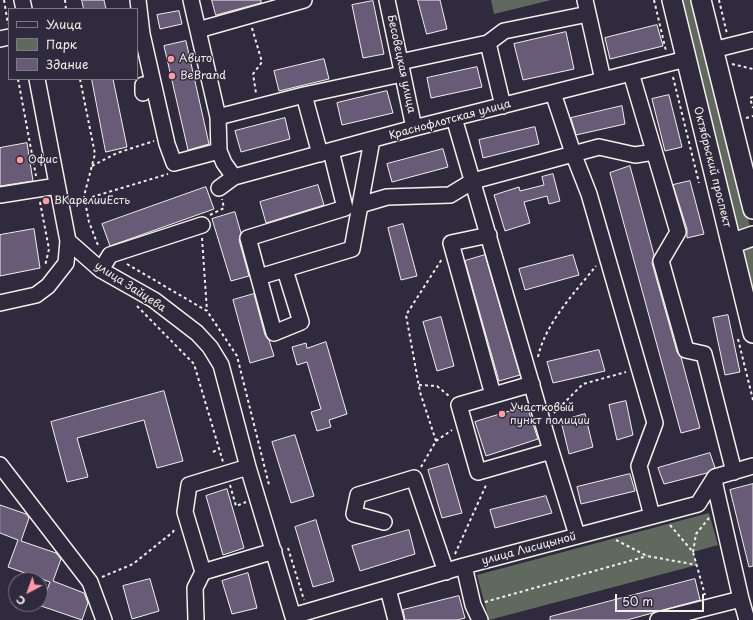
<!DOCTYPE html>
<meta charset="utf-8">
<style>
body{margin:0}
#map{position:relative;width:753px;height:620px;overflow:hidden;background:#2f2a3d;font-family:"Playpen Sans",sans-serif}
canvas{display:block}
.legend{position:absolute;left:8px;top:8px;width:130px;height:72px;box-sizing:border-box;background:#2f2a3d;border:1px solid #7e7a81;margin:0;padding:5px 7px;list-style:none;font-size:12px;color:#f4f1e8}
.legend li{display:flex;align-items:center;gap:8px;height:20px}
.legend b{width:20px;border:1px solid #7e7a81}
.north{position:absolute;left:8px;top:572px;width:40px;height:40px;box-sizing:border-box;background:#2f2a3d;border:1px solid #7e7a81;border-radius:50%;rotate:221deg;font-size:11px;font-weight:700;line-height:16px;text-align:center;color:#f4f1e8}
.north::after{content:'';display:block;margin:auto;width:14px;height:18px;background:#ff9aa2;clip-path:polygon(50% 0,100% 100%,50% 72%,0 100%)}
.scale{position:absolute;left:615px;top:594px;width:89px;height:18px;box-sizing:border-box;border:2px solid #f4f1e8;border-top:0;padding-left:5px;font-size:12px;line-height:14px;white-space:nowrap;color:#f4f1e8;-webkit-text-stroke:3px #2f2a3d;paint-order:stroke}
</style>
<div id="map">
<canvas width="753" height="620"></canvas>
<ul class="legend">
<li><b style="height:5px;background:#2f2a3d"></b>Улица</li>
<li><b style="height:11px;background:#5f695e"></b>Парк</li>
<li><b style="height:11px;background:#675b77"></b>Здание</li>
</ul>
<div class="north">С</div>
<div class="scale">50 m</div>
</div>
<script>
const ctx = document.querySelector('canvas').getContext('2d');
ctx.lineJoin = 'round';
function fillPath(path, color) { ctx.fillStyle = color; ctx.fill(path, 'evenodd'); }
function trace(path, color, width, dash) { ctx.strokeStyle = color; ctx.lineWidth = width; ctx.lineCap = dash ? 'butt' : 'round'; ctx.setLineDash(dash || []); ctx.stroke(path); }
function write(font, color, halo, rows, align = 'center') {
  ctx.font = font + ' "Playpen Sans",sans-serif'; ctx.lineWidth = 3; ctx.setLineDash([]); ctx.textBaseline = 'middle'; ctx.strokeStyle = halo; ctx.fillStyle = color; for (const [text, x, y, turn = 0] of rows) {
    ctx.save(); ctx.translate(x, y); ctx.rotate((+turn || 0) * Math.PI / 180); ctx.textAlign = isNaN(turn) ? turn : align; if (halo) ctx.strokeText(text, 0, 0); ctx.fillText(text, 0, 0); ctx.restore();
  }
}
const green = new Path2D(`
 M491,0H551L494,14Z
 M678,0H694L753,239V306Z
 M709,513L718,545L693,552L697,565L489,620L477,575Z`);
const building = new Path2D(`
 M82,0H104L106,9H84Z
 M212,0H261V3L216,15Z
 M418,0H440L447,29L427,34Z
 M373,1L384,54L363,58L352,5Z
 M179,11L182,24L160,29L157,15Z
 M657,25L663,46L610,59L605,38Z
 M566,32L574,69L523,80L514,44Z
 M186,41L209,144L188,150L164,46Z
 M324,59L329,79L279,91L274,71Z
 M477,67L482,87L431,98L427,78Z
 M92,79H113L127,147L106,152Z
 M387,91L393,113L342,125L337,103Z
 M669,95L682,147L665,151L652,99Z
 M622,106L625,124L576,135L571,118Z
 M285,118L290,139L241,152L235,131Z
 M535,127L539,144L483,158L479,140Z
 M27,143L33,181L0,186V148Z
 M443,149L448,167L392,182L387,164Z
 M630,166L654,255L652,263L677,352L681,357L700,428L681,433L610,173Z
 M553,174L560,201L549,204L547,196L524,202L530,223L505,231L494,195L519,187L520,191L544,185L542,177Z
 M690,181L704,234L687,238V229L673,185Z
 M318,185L324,205L266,223L260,202Z
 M206,187L214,209L110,246L102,224Z
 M235,212L241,233L239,240L249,276L231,281L212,219Z
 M403,224L417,276L401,280L388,228Z
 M34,229L40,268L0,276V235Z
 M485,255L520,375L499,381L465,261Z
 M573,255L579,275L525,290L519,269Z
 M254,294L265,335L269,340L274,356L250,363L233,300Z
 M728,315L740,372L725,375L713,318Z
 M441,317L454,366L437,371L423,322Z
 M326,342L347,414L329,420L331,427L317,431L311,412L321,409L307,362L297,365L292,347L306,343L307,348Z
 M599,350L605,371L553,383L547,362Z
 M164,391L183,461L157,468L144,420L77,438L88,477L67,482L51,422Z
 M626,401L633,435L617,440L609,405Z
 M527,406L538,439L486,456L475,422Z
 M585,414L593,447L569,454L561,421Z
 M295,435L314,496L291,503L272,442Z
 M710,453L715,468L707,473L664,484L658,468Z
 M448,464L462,513L442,518L428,470Z
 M630,474L635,491L581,504L577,487Z
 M753,484V566L749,567L730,490Z
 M227,489L244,548L223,555L206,496Z
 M546,496L552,513L495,528L490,510Z
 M0,505L26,514L29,518L21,541L56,553L61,559L53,581L84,593L88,603L82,620L41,606L50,582L8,567L18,540L0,533Z
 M316,520L334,581L313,587L295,527Z
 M409,530L415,554L360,571L352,546Z
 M248,573L257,608L232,614L222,581Z
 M150,579L159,611L132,619L123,586Z
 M695,579L700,600L627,620H550V617Z
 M459,596L465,618L457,620H405L403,610Z`);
const path = new Path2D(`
 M4,0L8,24
 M65,0L66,9
 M654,0L666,51
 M719,0L727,34
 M252,28L262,62L253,74L256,93
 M732,64L753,69
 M673,77L699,183
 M18,79L36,176
 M80,79L95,154L84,196L89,222L99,248
 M753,97L750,98L753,108
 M746,118L753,116
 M92,166L117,153L154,141
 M92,197L168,174
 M40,202L49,249L45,266
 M210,215L224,208L222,199
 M202,238L207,311
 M127,264L207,311L237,356L269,485
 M137,306L194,364L223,462
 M738,339L753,400
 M538,357C545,324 575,292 596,266
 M419,385L437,386L449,396
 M554,413L583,384L626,372
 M436,441L420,392L406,315L442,259
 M213,452L219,449
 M421,467L436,441L452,430
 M230,485L236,506L246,502
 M670,525L693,552L705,595
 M616,540L647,556L697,565
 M288,548L304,600
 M693,552L696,534L709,518
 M455,554L487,483
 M102,577L133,564L173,532L175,528
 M485,602L647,556`);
const minor = new Path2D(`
 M22,0L24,9
 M191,0L218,117L219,151L224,163L234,177
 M387,0L414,128
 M585,0L603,80
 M198,30L304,0
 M142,34L167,144L174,163L219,151
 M137,36L142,34L138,0
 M0,39L9,37
 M488,43L503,106
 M713,50L753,40
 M400,62L488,43L504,31L588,14
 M631,73L678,232L661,261L686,350L704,354L734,472
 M37,79L68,241L101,270L154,300L197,333L210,347L221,365L248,467L294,620
 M143,93V85L153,84
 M553,93L573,153L589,194L655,423L639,466L652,516
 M304,95L320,154
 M218,117L304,95L402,74
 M454,118L551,451
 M219,188L234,177L414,128L686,59
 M0,195L57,186
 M360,205L387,197L450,195L473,181L599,147L635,155L654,152
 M489,235L451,243L493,395
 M101,270L110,255L202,225
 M285,270L301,322L274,333L248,238L345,208L331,151
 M259,277L352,249L372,140
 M0,303L36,295L48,286L66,263L68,241
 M532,384L459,405L478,472L551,451L577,535
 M0,465L90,582L104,620
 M384,522L354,514L358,495L414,478L446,572
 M464,566L473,605L480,620
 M203,572L185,512L189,485L248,467
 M388,589L396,620
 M741,599L747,620
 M293,616L464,566L698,504L715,477L753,466
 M196,620L195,588L203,572L274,551
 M658,620L741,599L715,485V477`);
const major = new Path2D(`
 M672,0L753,333
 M701,0L753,209
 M730,239L739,241L753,236`);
const markers = [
 [171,59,4,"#ff9aa2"],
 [172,76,4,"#ff9aa2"],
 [20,160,4,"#ff9aa2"],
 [46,201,4,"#ff9aa2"],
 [502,414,4,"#ff9aa2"]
];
const poiNames = [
 ["Авито",179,59],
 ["BeBrand",180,76],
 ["Офис",28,160],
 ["ВКарелииЕсть",54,201],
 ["Участковый",510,408],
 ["пункт полиции",510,421]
];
const streetNames = [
 ["Бесовецкая улица",401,64,78],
 ["Краснофлотская улица",450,120,-15],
 ["Октябрьский проспект",712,167,76],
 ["улица Зайцева",130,287,33],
 ["улица Лисицыной",529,549,-15]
];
fillPath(green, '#5f695e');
fillPath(building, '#675b77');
trace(building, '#f4f1e8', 1);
trace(minor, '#f4f1e8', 18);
trace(major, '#f4f1e8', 22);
trace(path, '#f4f1e8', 2, [3, 3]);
trace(minor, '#2f2a3d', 15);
trace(major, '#2f2a3d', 19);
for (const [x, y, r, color] of markers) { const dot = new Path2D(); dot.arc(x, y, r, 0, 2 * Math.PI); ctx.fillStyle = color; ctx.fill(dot); trace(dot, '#2f2a3d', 1.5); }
write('11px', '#f4f1e8', '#2f2a3d', poiNames, 'left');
write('11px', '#f4f1e8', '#2f2a3d', streetNames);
</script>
